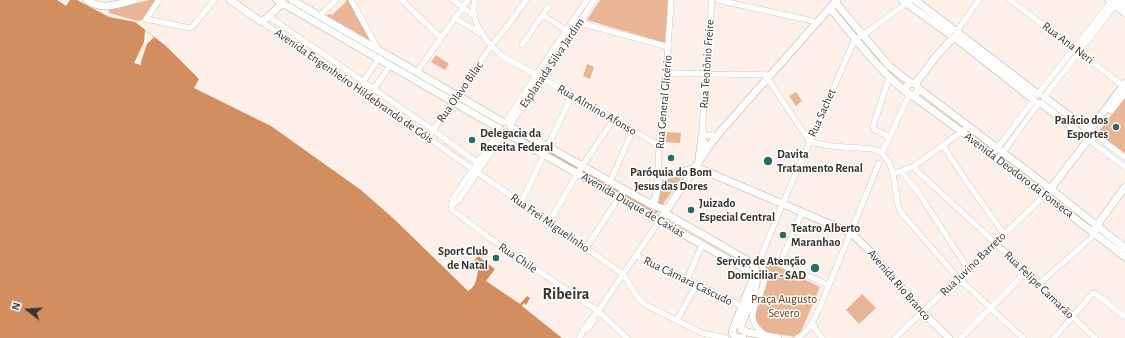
<!DOCTYPE html>
<meta charset="utf-8">
<style>
body{margin:0}
#map{position:relative;width:1125px;height:338px;overflow:hidden;background:#fcf0e8;font-family:"Alegreya Sans",sans-serif}
canvas{display:block}
.north{position:absolute;left:8px;top:290px;width:40px;height:40px;-webkit-text-stroke:3px #fff;paint-order:stroke;rotate:287deg;font-size:11px;font-weight:700;line-height:16px;text-align:center;color:#373330}
.north::after{content:'';display:block;margin:auto;width:14px;height:18px;background:#373330;clip-path:polygon(50% 0,100% 100%,50% 72%,0 100%)}
</style>
<div id="map">
<canvas width="1125" height="338"></canvas>
<div class="north">N</div>
</div>
<script>
const ctx = document.querySelector('canvas').getContext('2d');
ctx.lineJoin = 'round';
function fillPath(path, color) { ctx.fillStyle = color; ctx.fill(path, 'evenodd'); }
function trace(path, color, width, dash) { ctx.strokeStyle = color; ctx.lineWidth = width; ctx.lineCap = dash ? 'butt' : 'round'; ctx.setLineDash(dash || []); ctx.stroke(path); }
function write(font, color, halo, rows, align = 'center') {
  ctx.font = font + ' "Alegreya Sans",sans-serif'; ctx.lineWidth = 3; ctx.setLineDash([]); ctx.textBaseline = 'middle'; ctx.strokeStyle = halo; ctx.fillStyle = color; for (const [text, x, y, turn = 0] of rows) {
    ctx.save(); ctx.translate(x, y); ctx.rotate((+turn || 0) * Math.PI / 180); ctx.textAlign = isNaN(turn) ? turn : align; if (halo) ctx.strokeText(text, 0, 0); ctx.fillText(text, 0, 0); ctx.restore();
  }
}
const green = new Path2D(`
 M149,0H158L145,19L138,21L109,13V10Z
 M346,0H349L371,41L327,16L329,14L332,15L346,2Z
 M600,0H668L665,43L587,20Z
 M436,55L449,64L445,70L431,62Z
 M587,64L594,67L590,79L583,76Z
 M796,92L802,101L796,106L789,96Z
 M1125,97V155L1097,134Z
 M667,132L681,133L680,143L666,142Z
 M548,150L578,166L576,170L546,153Z
 M584,170L620,190L617,194L581,174Z
 M681,176L682,177L657,213H653L623,198L622,195L626,194L649,208L654,205L660,184L664,179Z
 M764,261L777,266L820,287L800,334L795,337L764,332L757,326L754,315L766,284Z
 M862,294L876,308L859,324L846,310Z`);
const water = new Path2D(`
 M0,0H57L66,6L70,0H77L109,17L135,22L166,46L199,79L194,88L271,126L361,190L394,219L468,291C477,287 477,274 479,266L474,261L478,256L495,269L486,281L520,304L527,296L530,298L526,305L524,303L522,306L562,338H0Z`);
const pier = new Path2D(`
 M145,30L154,37L147,44L141,62V65L134,63L144,42Z`);
const minor = new Path2D(`
 M159,0L146,19L190,28L193,26L214,0
 M351,0L378,49
 M402,0L440,37
 M453,0L473,15
 M475,0C469,22 485,41 501,55L614,119L658,145
 M718,0L817,22
 M1010,0L1125,87
 M543,15L567,31
 M268,16L426,125L482,166
 M319,16L336,0
 M455,18L480,33
 M262,22L623,274L639,299L644,304L702,333L726,338
 M580,23L669,47
 M957,31L979,0
 M522,45L548,7
 M417,72L468,0
 M667,73L771,75
 M889,78L873,126L874,129L889,137
 M768,79L810,142L831,146L873,149L882,153L890,164L893,174L898,205L900,211L904,216L958,278L1023,338
 M363,82L379,58
 M374,89L390,65
 M1038,94L1111,2
 M1044,97L1115,5
 M506,122L536,75L587,0
 M510,125L566,44L594,0
 M702,129L706,135L713,136L718,135
 M500,130L453,198L451,209L491,239L598,311L627,338
 M1094,134L1125,157
 M428,138L491,46L509,24L526,0
 M1089,140L1125,167
 M658,145L662,138L671,0
 M658,145L659,178
 M943,146L967,182L1004,234
 M708,148L703,139L702,129L712,0
 M882,153L909,95
 M992,155L1034,100
 M1001,155L1036,107L1040,103
 M913,167L1019,265L1095,338
 M902,172L920,195L968,269
 M893,174L913,167L968,127
 M610,182L633,130
 M521,203L572,95
 M452,205L458,201L504,133
 M802,212L781,261L782,265L829,285
 M549,222L582,166L614,119
 M586,248L624,190
 M635,255L687,279L741,306
 M687,279L702,245
 M1039,284L1092,237L1094,233
 M677,320L697,284
 M813,323L815,329L822,338
 M584,330C590,329 593,322 594,317
 M765,335C740,316 760,304 764,282C765,272 760,264 762,254L782,205L855,39L863,35L911,0
 M580,337L585,327L598,311L660,220
 M797,338C810,331 814,319 820,307L879,163
 M895,338L1045,195
 M961,338L1026,272
 M1054,338L1093,293L1096,294L1125,317`);
const major = new Path2D(`
 M87,0C102,11 118,4 134,0
 M230,0L262,22L283,3
 M277,0L500,129
 M292,0L503,122
 M902,0L949,34
 M915,0L953,29
 M1109,0L1125,13
 M1119,0L1125,5
 M835,2L889,66L911,83L917,85L918,88V92L913,96L907,93C905,89 906,85 911,83
 M830,8C855,38 876,67 906,92
 M957,32L1038,94
 M954,37L1034,100
 M915,84L938,54L953,38
 M918,88L1047,186L1125,248
 M913,96L962,132L1125,257
 M1044,97L1089,130
 M1040,103L1084,136
 M1111,110L1125,92
 M511,127L547,146L650,204L655,200L659,178L695,168L703,170L851,233L871,252L915,305L949,338
 M1084 135a5 5 0 1 1 10 0a5 5 0 1 1-10 0Z
 M1090,130L1125,83
 M506,133L750,272L752,275V281L733,329L732,332L735,337L743,338
 M699,159L702,136
 M1048,192L1088,140
 M650,204L663,209L669,207
 M665,213L752,263C765,279 747,309 741,325V329L747,332L778,338
 M660,220L708,148L720,132L837,0
 M1096,229L1100,221L1125,187`);
const markers = [
 [1116,127,4,"#276d62"],
 [472,140,4,"#276d62"],
 [671,158,4,"#276d62"],
 [768,161,5,"#276d62"],
 [691,210,4,"#276d62"],
 [783,235,4,"#276d62"],
 [496,258,4,"#276d62"],
 [815,268,5,"#276d62"]
];
const streetNames = [
 ["Rua Ana Neri",1068,43,37],
 ["Esplanada Silva Jardim",552,63,-56],
 ["Rua Teotônio Freire",707,64,-86],
 ["Avenida Engenheiro Hildebrando de Góis",354,86,35],
 ["Rua Olavo Bilac",460,92,-55],
 ["Rua General Glicério",664,102,-85],
 ["Rua Almino Afonso",597,110,30],
 ["Rua Sachet",822,113,-66],
 ["Avenida Deodoro da Fonseca",1019,175,37],
 ["Avenida Duque de Caxias",633,205,30],
 ["Rua Frei Miguelinho",550,223,35],
 ["Rua Chile",518,258,34],
 ["Rua Juvino Barreto",973,264,-44],
 ["Rua Câmara Cascudo",688,281,26],
 ["Avenida Rio Branco",899,285,49],
 ["Rua Felipe Camarão",1039,285,44]
];
const poiNames = [
 ["Palácio dos",1108,120,"right"],
 ["Esportes",1108,134,"right"],
 ["Delegacia da",480,133],
 ["Receita Federal",480,147],
 ["Davita",777,154],
 ["Tratamento Renal",777,168],
 ["Paróquia do Bom",671,172,"center"],
 ["Jesus das Dores",671,186,"center"],
 ["Juizado",699,203],
 ["Especial Central",699,217],
 ["Teatro Alberto",791,228],
 ["Maranhao",791,242],
 ["Sport Club",488,251,"right"],
 ["de Natal",488,265,"right"],
 ["Serviço de Atenção",806,261,"right"],
 ["Domiciliar - SAD",806,275,"right"]
];
const parkNames = [
 ["Praça Augusto",784,299],
 ["Severo",784,313]
];
const districtNames = [
 ["Ribeira",566,294]
];
fillPath(green, '#e8b696');
fillPath(water, '#d28e5f');
fillPath(pier, '#fcf0e8');
trace(minor, '#bdb2aa', 6);
trace(major, '#bdb2aa', 8);
trace(minor, '#fff', 5.5);
trace(major, '#fff', 7);
for (const [x, y, r, color] of markers) { const dot = new Path2D(); dot.arc(x, y, r, 0, 2 * Math.PI); ctx.fillStyle = color; ctx.fill(dot); trace(dot, '#fff', 1.5); }
write('12px', '#373330', '#fff', streetNames);
write('bold 12px', '#373330', '#fff', poiNames, 'left');
write('12px', '#653715', '#fff', parkNames);
write('bold 16px', '#373330', '#fff', districtNames);
</script>
